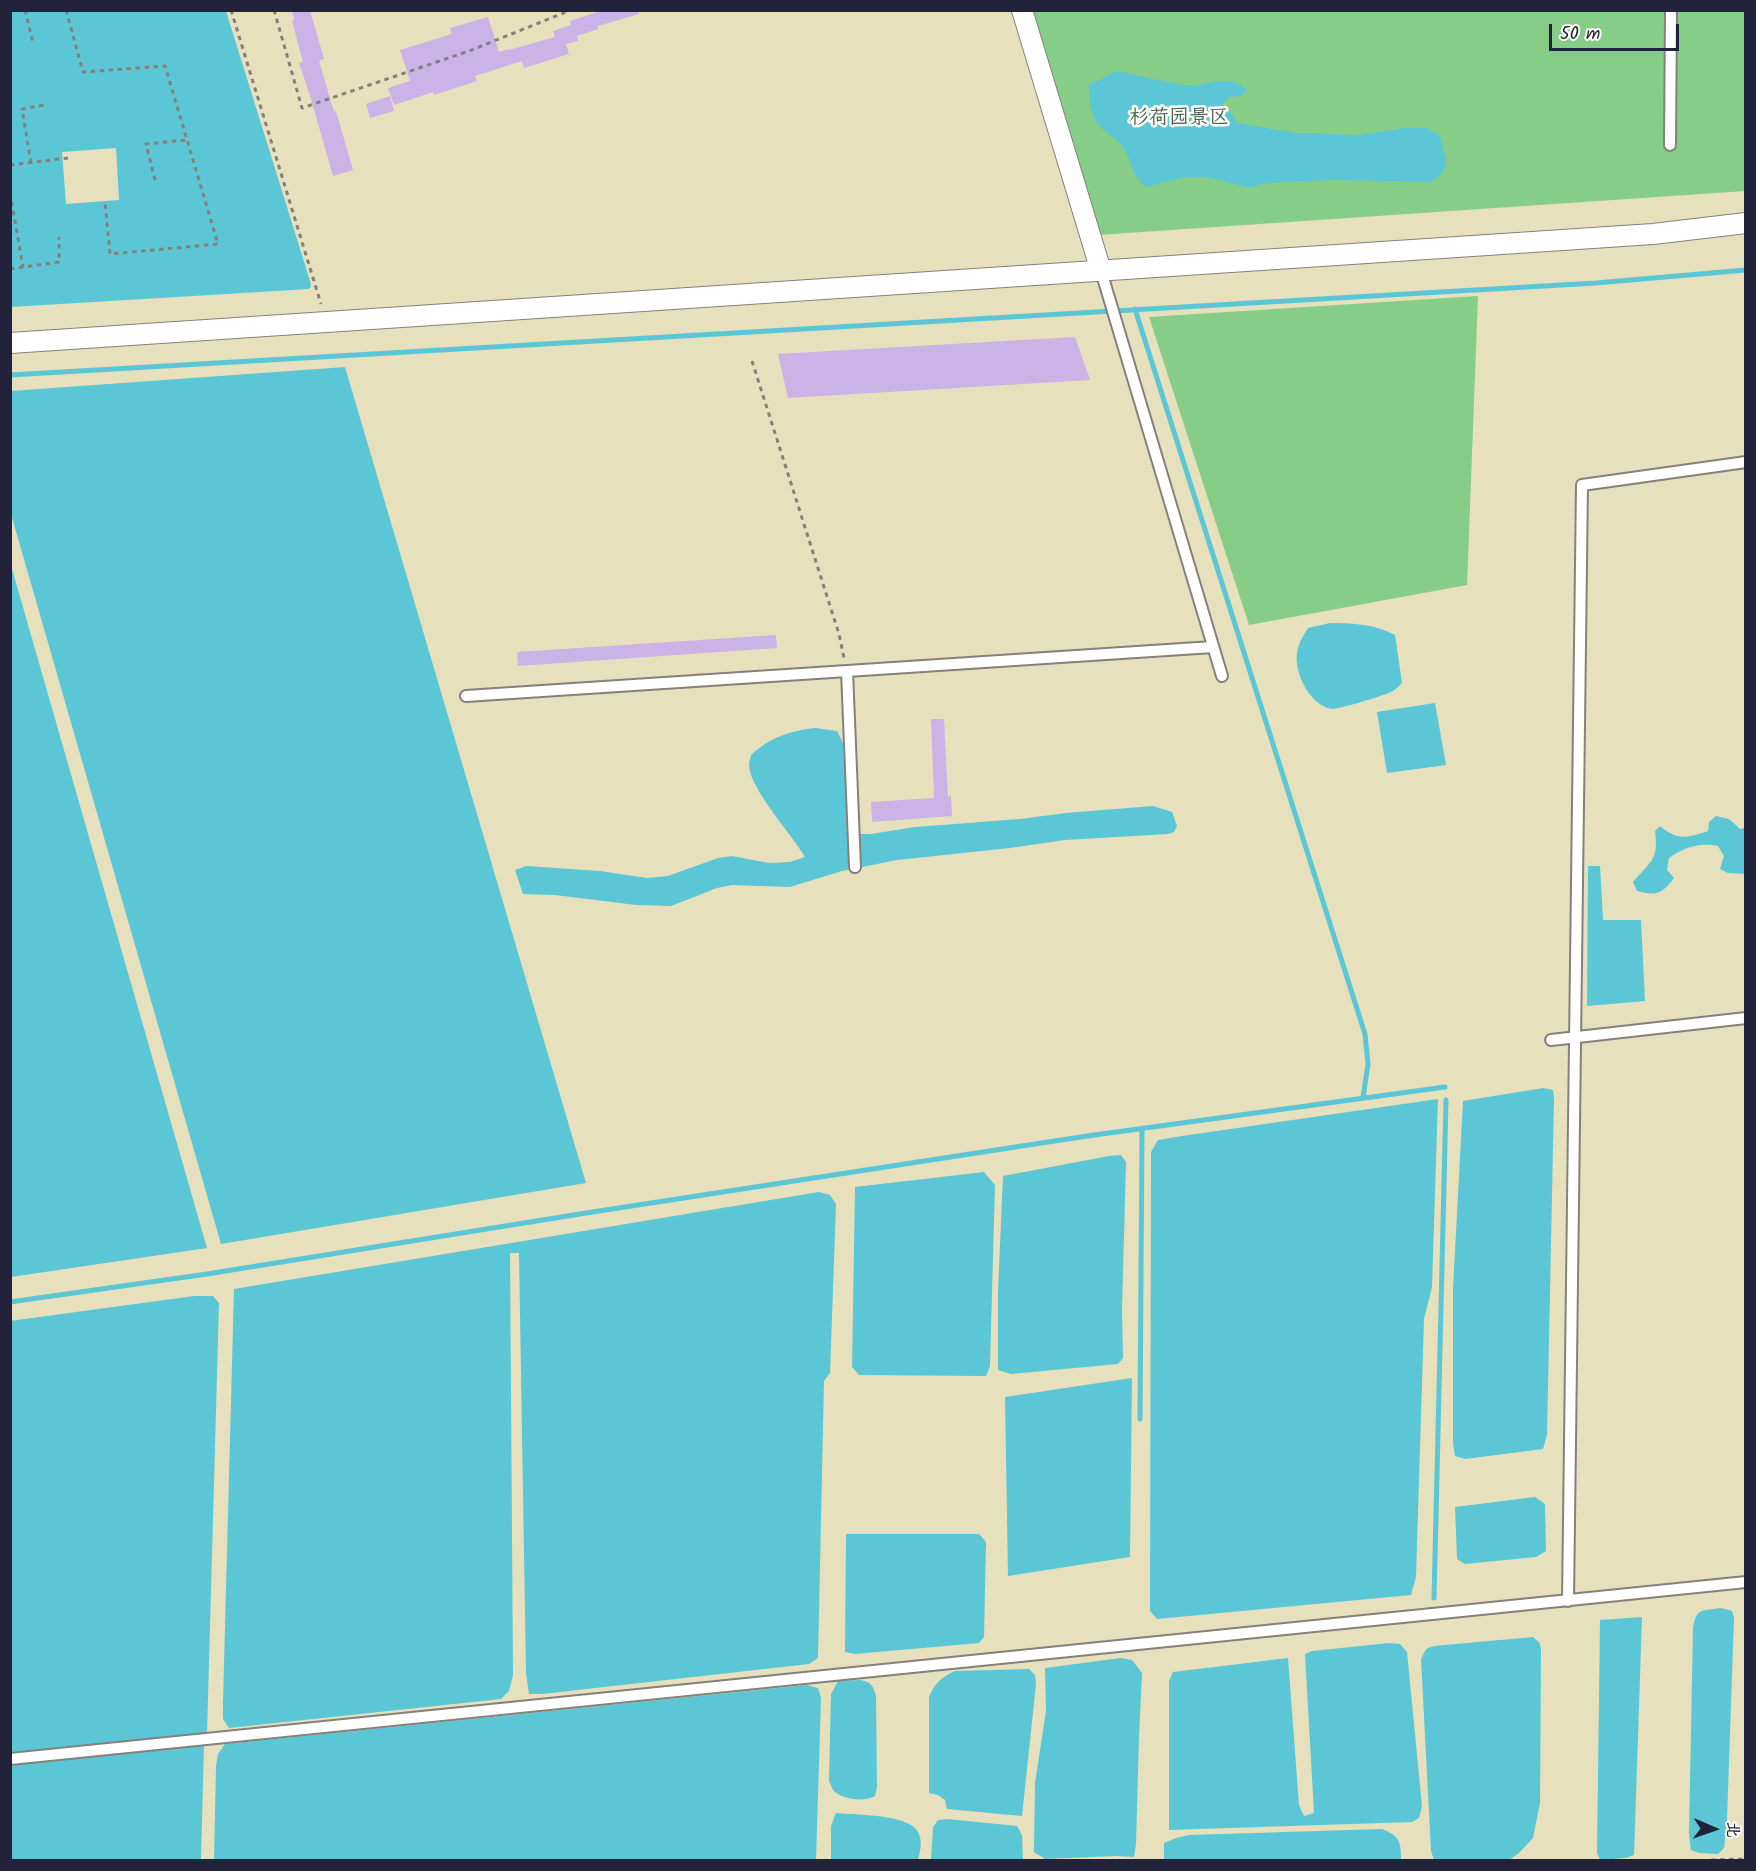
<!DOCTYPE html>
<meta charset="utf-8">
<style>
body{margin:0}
#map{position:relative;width:1756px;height:1871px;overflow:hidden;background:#e6e0bc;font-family:Kalam,"LXGW WenKai TC",sans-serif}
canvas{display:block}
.frame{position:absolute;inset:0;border:12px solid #22223b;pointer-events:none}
.north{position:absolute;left:1684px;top:1799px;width:60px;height:60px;-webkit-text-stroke:4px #fdfcf7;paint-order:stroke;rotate:92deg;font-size:16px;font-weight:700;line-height:24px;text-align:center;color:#22223b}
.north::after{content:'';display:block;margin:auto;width:21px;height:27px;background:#22223b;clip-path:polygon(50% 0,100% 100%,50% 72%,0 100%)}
.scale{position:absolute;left:1549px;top:24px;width:130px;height:27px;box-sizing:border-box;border:3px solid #22223b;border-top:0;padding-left:8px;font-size:18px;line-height:21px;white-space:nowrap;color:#22223b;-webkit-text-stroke:4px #fdfcf7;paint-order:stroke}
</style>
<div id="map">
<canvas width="1756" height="1871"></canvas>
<div class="frame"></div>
<div class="north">北</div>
<div class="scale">50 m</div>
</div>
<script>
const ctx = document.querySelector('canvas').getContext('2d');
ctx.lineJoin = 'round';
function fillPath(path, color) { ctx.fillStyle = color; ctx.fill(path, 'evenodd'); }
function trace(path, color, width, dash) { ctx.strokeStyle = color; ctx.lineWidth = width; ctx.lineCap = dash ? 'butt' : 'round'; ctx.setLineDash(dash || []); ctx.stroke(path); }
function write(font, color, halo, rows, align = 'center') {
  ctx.font = font + ' Kalam,"LXGW WenKai TC",sans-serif'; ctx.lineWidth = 5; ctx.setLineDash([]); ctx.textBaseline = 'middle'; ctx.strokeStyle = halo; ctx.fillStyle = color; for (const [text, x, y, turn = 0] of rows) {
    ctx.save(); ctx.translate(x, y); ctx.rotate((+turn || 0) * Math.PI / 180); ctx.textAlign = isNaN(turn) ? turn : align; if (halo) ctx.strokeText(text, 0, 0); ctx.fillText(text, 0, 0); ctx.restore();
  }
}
const green = new Path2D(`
 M1031,11H1745V191L1098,235Z
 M1478,296L1467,585L1249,625L1149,317Z`);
const water = new Path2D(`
 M11,10L226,11L310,281L311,286L309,289L11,307ZM116,148L119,200L66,204L62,152Z
 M1116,71L1182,85H1196L1217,81H1233L1247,89L1242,96L1229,97L1221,106L1232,114L1238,123L1295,133L1358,135L1405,128H1427L1440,136C1445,157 1453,169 1431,182L1336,180L1282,182L1261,184L1249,188L1206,177H1186L1146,187C1133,178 1131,160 1123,147C1116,137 1106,134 1099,125C1090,115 1089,97 1089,85Z
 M345,367L586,1183L221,1244L11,514V391Z
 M10,562L207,1248L11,1277H10Z
 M1330,623C1353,623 1374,624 1395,635L1402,683C1399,686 1395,690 1391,692C1383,696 1339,709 1332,709C1311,706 1294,674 1297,654C1298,644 1303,636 1308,628Z
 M1435,703L1446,765L1387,773L1377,712Z
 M815,728L837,731L843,743L849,831L859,834H871L915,827L1020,819L1066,813L1153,806L1172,812L1177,826L1174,832L1168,834L1065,840L1010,848L897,860L842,871L790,887L732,885L717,888L671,906L636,905L555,895L523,894L515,870L526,866L600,871L647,878L668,876L718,858L732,856L769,863L790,862L805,857C792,834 749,789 749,764C749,761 751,758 751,755C771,737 790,731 815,728Z
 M1716,816L1729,819L1740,829L1745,828V874L1728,873L1720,869L1724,856L1718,846C1700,842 1684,847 1669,858L1667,870L1674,878C1662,894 1657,896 1637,891L1633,882C1650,862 1659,860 1655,831L1660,826C1678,841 1687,838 1708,831L1709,822Z
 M1588,866H1600L1603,920H1641L1645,1001L1587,1006Z
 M1543,1088L1553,1090L1554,1099L1547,1435L1543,1449L1465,1459L1455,1456L1453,1443V1289L1463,1101Z
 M1438,1099L1432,1287L1424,1319L1416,1577L1411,1595L1157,1619L1150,1611L1151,1152L1158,1140L1182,1136Z
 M1121,1155L1126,1162L1122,1309L1123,1358L1118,1364L1011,1374L998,1370V1291L1003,1176L1109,1156Z
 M984,1172L995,1185L990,1366L986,1376L859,1375L852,1367L855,1187Z
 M819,1192L830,1195L836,1204L830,1373L824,1381L818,1658L809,1664L542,1694H529L526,1673L519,1253H510L513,1675L509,1691L501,1699L229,1728L223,1719V1702L234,1289Z
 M194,1296H213L219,1303L207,1734L11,1752L10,1321Z
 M1132,1378L1130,1557L1008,1576L1005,1397Z
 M1535,1497L1545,1504L1546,1551L1536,1557L1465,1564L1457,1559L1455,1507Z
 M846,1534H979L986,1542L984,1637L979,1643L855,1654L845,1652Z
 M1721,1608L1732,1611L1734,1618L1727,1819L1724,1848L1718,1854L1699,1853L1691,1850L1689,1834L1693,1627C1697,1607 1703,1611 1721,1608Z
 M1642,1617L1634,1855L1626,1858L1600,1860L1597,1853L1600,1620Z
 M1533,1637L1539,1642L1541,1648L1540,1803L1533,1838L1519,1853L1509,1860H1434L1431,1851L1421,1659L1426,1649L1434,1646Z
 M1389,1643L1400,1644L1407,1652L1422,1806L1419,1818L1412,1822L1169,1830V1681L1173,1672L1288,1658L1299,1805L1304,1816L1314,1813L1305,1654L1312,1651Z
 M1121,1658L1132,1660L1142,1673L1139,1736L1136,1844L1134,1857L1116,1856L1045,1859L1034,1852L1035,1783L1046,1711L1045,1668Z
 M1029,1669L1035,1675L1036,1684L1022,1816L947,1809L945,1800L938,1795L929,1793V1697C935,1683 941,1677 955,1671Z
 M860,1680C871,1682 873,1685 876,1696L877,1787L875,1796C864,1802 842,1800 833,1790C832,1788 830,1783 829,1781L831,1694L838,1681Z
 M807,1685L818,1688L821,1698L816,1860H214L216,1766L218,1754L225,1744Z
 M204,1744L201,1860H11L10,1764Z
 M836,1813C855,1815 909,1814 918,1832C923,1841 920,1852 918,1860H831V1826Z
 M947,1819L1017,1826L1022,1835L1023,1860H931L933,1827L938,1820Z
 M1382,1829C1400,1836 1401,1842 1401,1860H1164V1843L1176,1838L1189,1835Z`);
const stream = new Path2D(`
 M1135,309L1365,1034L1368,1064L1363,1098
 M10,375L1596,283L1746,270
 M10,1302L207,1274L586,1213L1087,1136L1445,1087
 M1140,1419L1142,1129
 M1434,1598L1446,1100`);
const building = new Path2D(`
 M292,10H310L324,59L319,61L334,112L336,111L353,170L333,176L311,99L299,63L303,62L292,21L294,20Z
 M603,10H638L639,14L598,26V29L577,36L578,41L566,44L569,54L524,68L522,61L475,76L477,81L434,95L433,92L394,105L388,88L410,81L400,50L452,34L450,28L488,17L499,52L509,49V50L555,37L553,31L571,25L570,21Z
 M390,96L394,111L370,118L366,104Z
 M1075,337L1090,380L788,398L778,354Z
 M776,635L777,648L518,666L517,652Z
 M931,719H944L948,797L951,796L952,816L872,822L871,802L934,798Z`);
const path = new Path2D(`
 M25,10L33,43
 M66,10L83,72L165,66L218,244L110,254L105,202
 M231,10L321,304
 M274,10L302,108L469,51L571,10
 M31,163L22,109L44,105
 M10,165L68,158
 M155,180L146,144L187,140
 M10,193L23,267
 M10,269L59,262V237
 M752,361L839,634L844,658
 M1711,1860L1746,1859`);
const service = new Path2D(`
 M1670,145L1671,10
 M1101,271L1222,676
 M847,671L855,867
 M466,696L1213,647
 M1551,1040L1746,1018
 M1568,1601L1582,485L1746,462
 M10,1759L1746,1582`);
const minor = new Path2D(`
 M1022,10L1101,271
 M10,343L1653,234L1746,223`);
const parkNames = [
 ["杉荷园景区",1179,120]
];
fillPath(green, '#86cd88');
fillPath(water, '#5bc6d5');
trace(stream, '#5bc6d5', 5);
fillPath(building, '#cab4e7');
trace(service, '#84817c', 14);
trace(minor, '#84817c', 22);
trace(path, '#84817c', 3, [4.5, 4.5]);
trace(service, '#fff', 10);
trace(minor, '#fff', 20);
write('20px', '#455e56', '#fdfcf7', parkNames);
</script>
